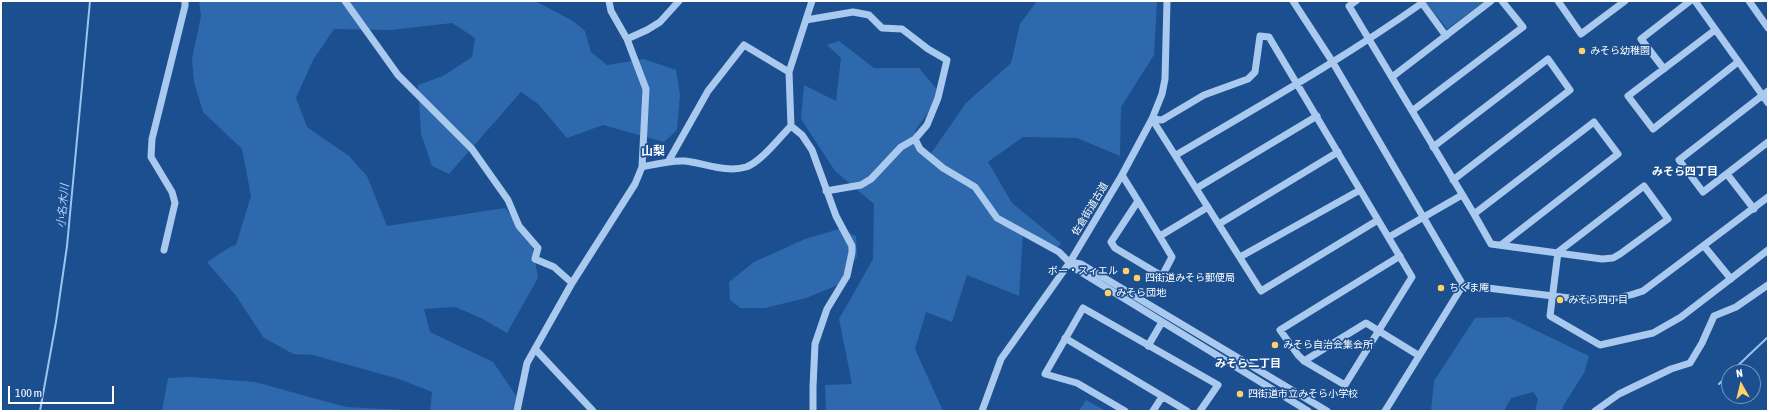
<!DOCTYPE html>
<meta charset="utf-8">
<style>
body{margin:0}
#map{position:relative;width:1769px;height:412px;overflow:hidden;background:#1b4f8f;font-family:"Asap Condensed",sans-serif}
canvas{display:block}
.frame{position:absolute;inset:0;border:2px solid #fff;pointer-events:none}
.north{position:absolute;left:1721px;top:364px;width:40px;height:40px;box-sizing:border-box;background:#1b4f8f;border:1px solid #7695bc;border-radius:50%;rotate:352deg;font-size:11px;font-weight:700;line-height:16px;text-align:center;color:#fff}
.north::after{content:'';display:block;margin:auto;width:14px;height:18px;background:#ffd166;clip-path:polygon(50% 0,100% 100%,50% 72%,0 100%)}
.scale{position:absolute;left:8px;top:386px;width:106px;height:18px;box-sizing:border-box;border:2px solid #fff;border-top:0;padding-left:5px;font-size:12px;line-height:14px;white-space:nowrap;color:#fff;-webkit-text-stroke:3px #1b4f8f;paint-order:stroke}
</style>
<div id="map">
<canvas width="1769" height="412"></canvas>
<div class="frame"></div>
<div class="north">N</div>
<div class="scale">100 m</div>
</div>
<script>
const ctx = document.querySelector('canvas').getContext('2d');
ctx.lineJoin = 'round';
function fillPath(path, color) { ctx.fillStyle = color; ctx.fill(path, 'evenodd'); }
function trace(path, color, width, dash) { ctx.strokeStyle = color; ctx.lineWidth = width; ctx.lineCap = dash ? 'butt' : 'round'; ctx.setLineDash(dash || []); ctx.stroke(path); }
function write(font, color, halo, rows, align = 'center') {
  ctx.font = font + ' "Asap Condensed","Noto Sans JP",sans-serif'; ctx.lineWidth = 3.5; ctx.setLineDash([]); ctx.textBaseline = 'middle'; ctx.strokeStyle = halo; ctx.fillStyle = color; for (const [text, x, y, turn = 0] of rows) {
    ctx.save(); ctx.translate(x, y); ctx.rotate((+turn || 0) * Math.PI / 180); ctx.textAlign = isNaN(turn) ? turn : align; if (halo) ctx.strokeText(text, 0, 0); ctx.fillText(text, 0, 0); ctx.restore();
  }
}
const green = new Path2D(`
 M199,1H535L573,21L585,31L591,52L607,65L644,59L676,70L680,94L677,130L664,142L603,125L567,138L538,104L521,92L449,174L432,166L421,134L418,85L443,76L472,57L475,38L452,23L391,30L334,29L313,60L296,98L307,127L349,156L367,176L387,226L505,208L532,244L538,278L507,333L481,318L455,307L424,309L430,332L493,362L517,397L514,411H430L432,392L399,379L313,355L293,354L263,337L237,297L207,262L230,247L236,245L251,196L242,149L203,112L194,82L192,59L201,16Z
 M1037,1H1157L1154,55L1121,107L1120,156L1077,138L1023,137L988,162L1012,203L1061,243L1056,250L1023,231L1019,296L967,275L952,322L926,312L915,349L943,411H826L825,385L852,384L839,319L873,259L874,204L835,171L801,119L804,85L836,101L841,58L827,45L839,41L874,68H919L941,94L915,131L927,159L966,103L1011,63L1020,24Z
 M1425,1H1485L1447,29Z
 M839,229L856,236L857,257L838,285L806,298L765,308H740L730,300L729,282L754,262L805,239Z
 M1508,317L1589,356L1584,373L1563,406L1562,411H1535L1538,399L1533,392L1511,398L1504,411H1431L1434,381L1475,318Z
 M190,377L255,382L346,407L423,411H162L168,378Z
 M1086,400L1106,411H1079Z`);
const stream = new Path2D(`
 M1731,372L1768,337
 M1719,384L1729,374
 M40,411L56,322L67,246L90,1`);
const minor = new Path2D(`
 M345,1L398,75L472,149L508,200L519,226L538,248L535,259L554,267L572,283
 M1293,1L1332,61L1463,285
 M1356,1L1349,6L1474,214L1594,122L1618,154L1501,245
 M1558,1L1581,34L1625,1
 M1695,1L1768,103
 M1749,1L1768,28
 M806,20L853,12L869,15L882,28L902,29L928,49L947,60L938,98L927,125L915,139L901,147L871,179L861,185L826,191
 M1715,30L1628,96L1653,129L1738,62
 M627,39L647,30L660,22L679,1
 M1664,69L1641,39L1690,1
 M1392,77L1491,1
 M1768,91L1679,160L1703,192L1768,142
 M1412,111L1523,27L1502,1
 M1152,119L1162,120L1204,95L1248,79L1255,72L1260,36L1269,37L1412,277L1345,385L1304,361L1298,355L1280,330L1400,256
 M1152,119L1261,291L1378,220
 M791,126L802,135L812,150L836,216L852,246V252L847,276L827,309L815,344L813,387V411
 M915,139L920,149L943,168L975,187L997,218L1059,252L1076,269L1308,411
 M1433,147L1548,59L1570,90L1453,180
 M1176,155C1259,106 1343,59 1422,3L1446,36
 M668,162L708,91L744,45L789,72
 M642,167C656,164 671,160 685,161C704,163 726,173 746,167C761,162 780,137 791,126L789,72L812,1
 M1727,174L1754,209
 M1122,175C1139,202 1156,230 1172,257L1162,276L1115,248L1111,242L1138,201
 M1197,188L1317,116
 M1474,214L1491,244L1602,259L1613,258L1620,254L1668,219L1644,186L1558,252L1550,316L1600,345L1653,333L1681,317L1768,250
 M1219,224L1338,152
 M1160,236L1208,207
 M1389,237L1462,195
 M1704,246L1731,279
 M164,250L175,203L172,192L151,157L152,139L185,6V1
 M1240,257L1360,190
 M1070,262L1081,264L1327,411
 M1463,285L1586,300C1606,300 1625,298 1643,291L1768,197
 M1065,338L1187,411
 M1148,346L1162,322
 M536,350L593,411
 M1304,361L1366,323L1418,355
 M517,411L527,363L572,283L635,184L642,167L646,89L627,39L611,11L609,1
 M982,411L1001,359L1070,262L1122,175L1152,119L1162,94L1165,79L1167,1
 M1125,411L1077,383L1045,374L1083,308L1218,385L1200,411
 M1153,411L1162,397
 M1385,411L1463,285
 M1595,411L1619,394L1671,369L1690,363L1702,343L1714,316L1736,307L1768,285`);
const markers = [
 [1582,51,4,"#ffd166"],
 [1126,271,4,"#ffd166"],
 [1137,278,4,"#ffd166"],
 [1441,288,4,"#ffd166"],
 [1108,293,4,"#ffd166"],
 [1560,300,4,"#ffd166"],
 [1275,345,4,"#ffd166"],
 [1240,394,4,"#ffd166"]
];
const poiNames = [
 ["みそら幼稚園",1590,51],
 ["ボー・スィエル",1118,271,"right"],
 ["四街道みそら郵便局",1145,278],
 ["ちくま庵",1449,288],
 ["みそら団地",1116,293],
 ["みそら四丁目",1568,300],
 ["みそら自治会集会所",1283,345],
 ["四街道市立みそら小学校",1248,394]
];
const streetNames = [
 ["佐倉街道古道",1090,209,-59]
];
const neighbourhoodNames = [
 ["みそら四丁目",1685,172],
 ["みそら二丁目",1248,364]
];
const waterNames = [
 ["小名木川",63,206,-85]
];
const quarterNames = [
 ["山梨",653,151]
];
fillPath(green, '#2e69ad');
trace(stream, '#9cc4f0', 2);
trace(minor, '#a9c9ee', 7);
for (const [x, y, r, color] of markers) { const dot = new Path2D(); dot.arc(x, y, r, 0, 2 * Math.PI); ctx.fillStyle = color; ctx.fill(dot); trace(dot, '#1b4f8f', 1.5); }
write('10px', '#fff', '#1b4f8f', poiNames, 'left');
write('10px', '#fff', '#1b4f8f', streetNames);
write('bold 11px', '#fff', '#1b4f8f', neighbourhoodNames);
write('italic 11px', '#b5d3f5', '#1b4f8f', waterNames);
write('bold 12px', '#fff', '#1b4f8f', quarterNames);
</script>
